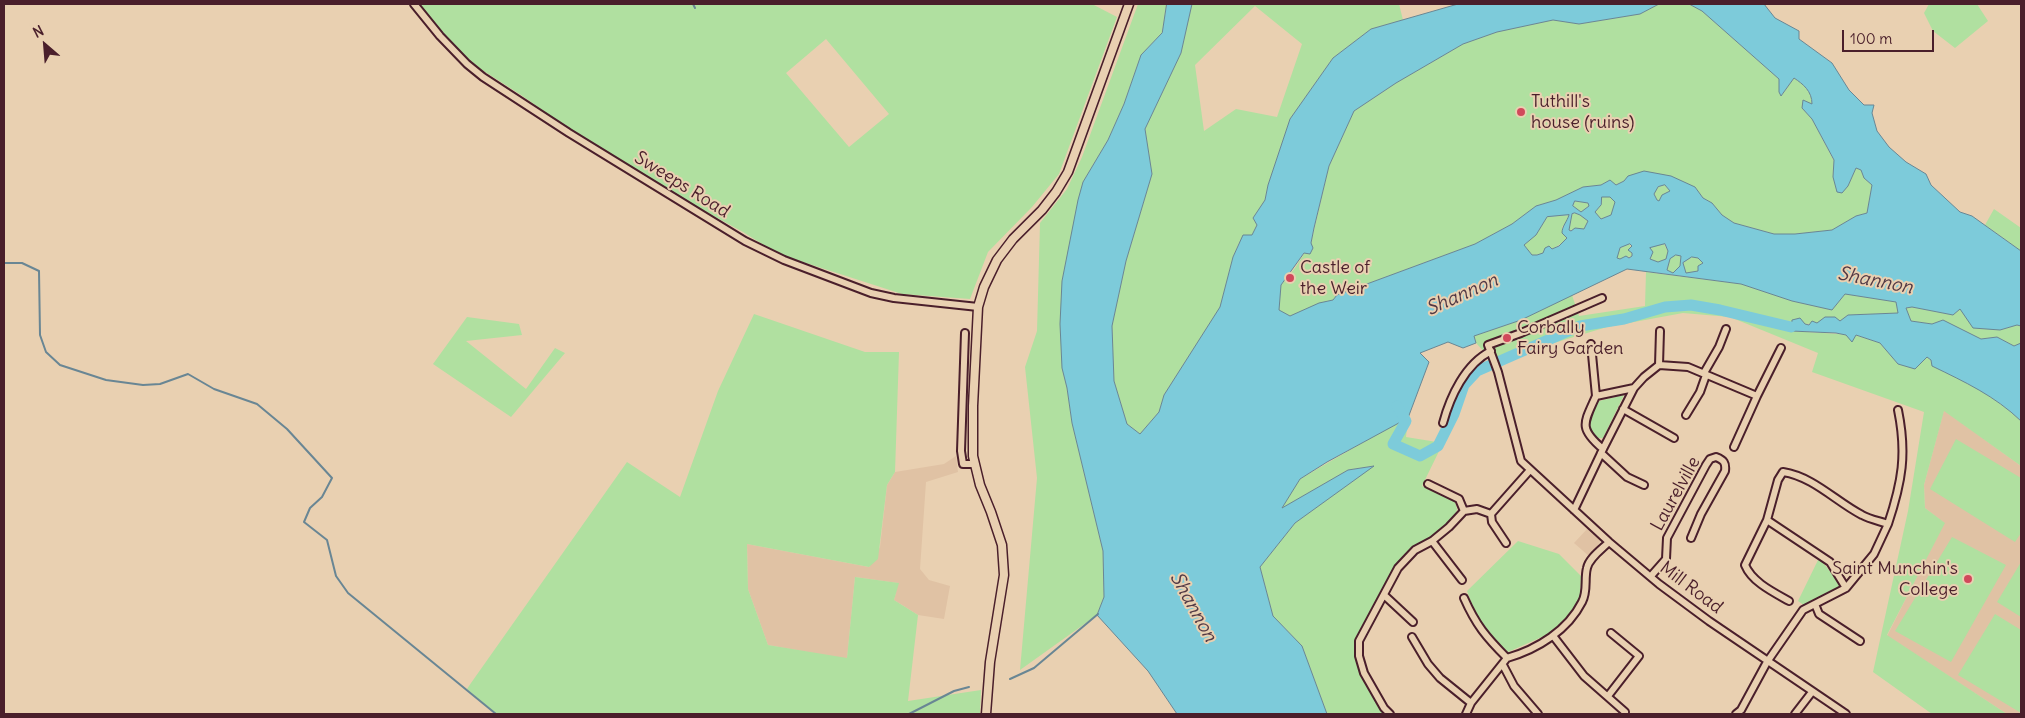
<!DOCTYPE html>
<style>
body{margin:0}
#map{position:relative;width:2025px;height:718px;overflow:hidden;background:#e9d0b1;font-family:Delius,sans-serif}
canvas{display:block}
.frame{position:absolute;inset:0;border:5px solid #4a1f2b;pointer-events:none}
.north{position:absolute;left:20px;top:20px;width:50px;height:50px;-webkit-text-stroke:4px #e9d0b1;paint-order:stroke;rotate:333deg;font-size:14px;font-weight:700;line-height:20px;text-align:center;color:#4a1f2b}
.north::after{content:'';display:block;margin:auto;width:18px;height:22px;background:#4a1f2b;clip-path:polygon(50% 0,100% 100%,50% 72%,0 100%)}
.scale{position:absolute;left:1842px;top:30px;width:92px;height:22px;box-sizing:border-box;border:2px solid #4a1f2b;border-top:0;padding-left:6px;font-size:15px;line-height:18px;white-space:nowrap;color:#4a1f2b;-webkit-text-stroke:4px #e9d0b1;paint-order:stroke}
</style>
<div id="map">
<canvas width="2025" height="718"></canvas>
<div class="frame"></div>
<div class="north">N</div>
<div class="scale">100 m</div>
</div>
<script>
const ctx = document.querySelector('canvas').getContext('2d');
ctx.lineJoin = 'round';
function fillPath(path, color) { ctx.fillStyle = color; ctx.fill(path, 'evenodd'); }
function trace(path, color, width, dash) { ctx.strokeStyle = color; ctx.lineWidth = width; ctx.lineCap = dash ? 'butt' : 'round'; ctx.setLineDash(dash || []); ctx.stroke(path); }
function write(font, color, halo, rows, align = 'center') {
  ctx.font = font + ' Delius,sans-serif'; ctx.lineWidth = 4; ctx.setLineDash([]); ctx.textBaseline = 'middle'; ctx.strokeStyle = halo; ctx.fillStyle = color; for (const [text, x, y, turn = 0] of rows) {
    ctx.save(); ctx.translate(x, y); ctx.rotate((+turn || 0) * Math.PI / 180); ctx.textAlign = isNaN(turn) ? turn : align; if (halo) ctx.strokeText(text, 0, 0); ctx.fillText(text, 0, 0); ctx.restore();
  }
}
const built = new Path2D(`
 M1944,410L2021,466V714H2007L1887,636L1944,523L1925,508L1924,485Z
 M956,456L958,472L926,482L920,569L929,580L950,586L944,619L918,615L894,600L898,583L855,577L847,659L768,645L748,589L747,544L869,567L880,547L887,485L895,472L944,464Z
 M1588,528L1601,540L1590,557L1574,543Z`);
const green = new Path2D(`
 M417,4H1092L1117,17L1059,174L1032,207L988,252L970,299L902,294L778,254L743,232L664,189L572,131L521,95L479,68L452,44ZM826,39L889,114L849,147L786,73Z
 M1138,4H1167L1162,33L1141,55L1124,104L1108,140L1083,182L1062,281V368L1067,388L1072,423L1103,551L1104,597L1097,615L1020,670L1037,478L1025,367L1037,331L1040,223L1067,189L1082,157Z
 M1192,4H1399L1403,20L1371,29L1333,58L1290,119L1268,185L1265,200L1253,218L1257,225L1252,236L1239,243L1233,257L1220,307L1164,395L1159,412L1140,434L1127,424L1114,381L1112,326L1126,261L1152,174L1145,129L1181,53ZM1255,6L1302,44L1277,117L1236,109L1204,131L1195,65Z
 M1659,4H1689L1702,11L1779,79V92L1782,95L1794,78C1804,84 1812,91 1812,104L1802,108L1812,119L1834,161L1833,176L1848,186L1856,168L1861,170L1864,178L1872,185L1867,213L1856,216L1832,230L1795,234H1774L1734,223L1722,215L1712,203L1703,198L1695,187L1624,181L1615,185L1610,180L1601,185L1583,187L1556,200L1536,206L1512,224L1475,244L1337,295L1333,300L1319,304L1290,316L1278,310L1281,285L1295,268L1311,243L1329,166L1354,111L1396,83L1463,44L1497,32L1553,20L1580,24L1640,14Z
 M1929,4H1977L1988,21L1955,48L1933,31L1924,13Z
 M1665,185L1670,191L1659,201L1657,200L1654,193L1658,187Z
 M1602,197H1610L1616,202L1611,215L1601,219L1595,212L1601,205Z
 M1575,201L1588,203L1589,206L1581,212L1573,206Z
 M1994,209L2021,228V251L1985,225Z
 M1575,213L1580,215L1588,221L1584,229L1569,230L1572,214Z
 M1569,215L1567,223L1562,227L1568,238C1558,246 1545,256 1532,255L1524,245L1536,235L1547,217Z
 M1630,244L1632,256L1620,259L1616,258L1620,248Z
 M1664,244L1668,251L1666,259L1658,262L1650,259L1651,250L1649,248Z
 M1676,255L1681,256L1680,266L1673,273L1667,270L1670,258Z
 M1692,257L1698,258L1703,263L1698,266V271L1686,273L1683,263Z
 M1646,272L1741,284L1792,301L1832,310L1845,294L1896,302L1898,313L1848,315L1839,322L1805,324L1791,331L1855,335L1880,343L1898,364L1927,357L1931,360L1933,366C1966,382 1994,395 2021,421V466L1944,411L1924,485L1925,508L1945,523L1887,635L2007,714H1932L1873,672L1908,511L1924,412L1812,372L1818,353L1730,317L1683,313L1607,327L1534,349L1491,369L1488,356L1476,343L1474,336L1521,320L1572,295L1579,316L1645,306ZM1524,330L1491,346L1488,355L1485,343Z
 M1912,307L1953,315L1960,309L2000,330L2017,325L2021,326V343L2014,346L1997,337L1981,339L1943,320L1932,324L1911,321L1906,308Z
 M754,314L865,352H899L895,472L887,485L878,559L869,567L747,544L748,589L768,645L847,658L855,577L899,583L894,600L918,615L908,701L981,690L980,714H496L467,689L471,683L627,462L680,497L718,391Z
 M467,317L519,324L522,335L466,341L526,389L555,348L565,353L511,417L433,364Z
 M1624,395L1603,438H1595L1588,427L1592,411L1599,401Z
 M1405,418H1408L1406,437L1443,443L1422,486L1455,502L1457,509L1456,515L1441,531L1407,554L1355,639L1361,673L1385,714H1327L1302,646L1273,616L1260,567L1295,523L1373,466L1348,470L1281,509L1300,479Z
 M1956,439L2021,478V533L2015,542L1930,489Z
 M1952,537L2006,565L1951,662L1895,631Z
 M1518,541L1559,554L1581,576L1580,600L1568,618L1551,633L1508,652C1484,632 1478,621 1467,591Z
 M1819,558L1839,582L1841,587L1805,606L1798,601Z
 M2021,562V617L1997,602Z
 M1995,614L2021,630V713L1958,675Z`);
const water = new Path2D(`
 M1167,4H1192L1181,53L1145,129L1152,174L1126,261L1112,326L1114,381L1127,424L1140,434L1159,412L1164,395L1220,307L1233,257L1243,235H1252L1257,225L1253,218L1265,200L1268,185L1290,119L1333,58L1371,29L1458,4H1659L1640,14L1579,24L1553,20L1497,32L1463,44L1396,83L1354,111L1329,166L1314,228L1311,243L1313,248L1310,254L1304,253L1281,285L1279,310L1290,316L1319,303L1333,300L1337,295L1475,244L1512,224L1536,206L1556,200L1583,187L1601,185L1610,180L1616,185L1624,181L1628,176L1644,171L1671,176L1695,187L1703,198L1712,203L1722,215L1734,223L1774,234H1795L1832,230L1856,216L1867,213L1872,185L1864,178L1861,170L1856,168L1848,186L1842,193L1837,192L1833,177L1834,160L1812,119L1802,108L1803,100L1812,104C1812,91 1803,84 1794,78L1781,96L1779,92V79L1702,11L1689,4H1764L1775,18L1799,31V39L1832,63L1849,90L1864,105H1874L1872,113L1877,131L1889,147L1906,162L1926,174L1931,185L1960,212L1972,216L2021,251V326L2017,325L2000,330L1973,328L1960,309L1953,315L1912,307L1906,308L1911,321L1932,324L1943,320L1981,339L1997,337L2014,346L2021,343V421C1995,396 1965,382 1932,366L1931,360L1927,357L1915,369L1898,364L1880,343L1856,335L1852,342L1846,335L1836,333L1791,331L1792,320L1800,318L1805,324L1809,325L1812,321L1817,323L1825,317H1835L1840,321L1848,315L1898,313L1896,302L1845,294L1832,310L1792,301L1741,284L1627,269L1521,320L1474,336L1476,343L1463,348L1448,342L1420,353L1429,362L1408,418L1327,462L1300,479L1282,508L1348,470L1374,466L1295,523L1260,567L1273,616L1302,646L1327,714H1177L1148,671L1097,615L1104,597L1103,551L1072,423L1067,388L1062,368L1060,324L1062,281L1078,200L1083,182L1108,140L1124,104L1141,55L1162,33ZM1665,185L1670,191L1662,195L1659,201L1657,200L1654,194L1658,187ZM1602,197H1610L1615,202L1611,215L1601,219L1595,212L1601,205ZM1575,201L1588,203L1589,206L1581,212L1573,206ZM1575,213L1580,215L1588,221L1584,229L1575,228L1571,231L1569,230L1572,214ZM1569,215C1567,222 1562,226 1562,233L1567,238L1559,246L1552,249L1549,246L1545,248L1543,253L1537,255H1532L1524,245L1536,235L1547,217ZM1630,244L1632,246L1628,250L1632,253V256L1629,258L1626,256L1620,259L1617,258L1620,248ZM1665,244L1668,251L1666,259L1658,262L1650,259L1653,252L1650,248ZM1676,255L1681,256L1680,266L1673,273L1667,270L1670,259ZM1692,257L1698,258L1703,263L1698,266V271L1686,273L1683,263Z`);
const stream = new Path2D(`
 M693,4L695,8
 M4,263H22L39,271L40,335L46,352L60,365L106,380L143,385L160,384L188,374L214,389L257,404L287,429L332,478L322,497L310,508L304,522L327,540L336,576L348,593L496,714
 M1010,679L1034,668L1098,614
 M909,714L954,691L969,687`);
const river = new Path2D(`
 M1397,406L1406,421L1393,444L1420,456L1438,446L1454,414L1464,385L1477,371L1580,326L1624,319L1665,307L1691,305L1720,310L1791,327`);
const minor = new Path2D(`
 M414,4L440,36L467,64L483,77L569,133L745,241L784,260L871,293L894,298L978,307
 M1602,298L1521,333L1488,345L1498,372L1521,461L1609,542L1659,584L1709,621L1846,714
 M965,333L961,451L963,464H975
 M1591,344L1596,396
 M1659,365L1660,331
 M1704,373L1719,347L1726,329
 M1623,409L1674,438
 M1686,415L1700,392L1706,375
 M1443,423C1450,397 1465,364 1491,351
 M1734,447L1757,396
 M1603,449C1578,428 1584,423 1596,396L1634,388
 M1601,453L1627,477L1644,485
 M1428,484L1459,499L1464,511
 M1574,510L1603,449L1634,388L1644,377L1659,365L1688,367L1757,396L1781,348
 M1491,514L1492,522L1506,543
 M1767,520L1745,565C1752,582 1773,592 1789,601
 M1888,524C1902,482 1907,454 1898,410
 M1432,541L1462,580
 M1651,576L1666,559L1667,538L1706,465L1710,459L1716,457C1724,460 1726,463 1725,471L1701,514L1691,538
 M1384,595L1413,622
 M1464,598C1476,625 1486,637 1507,658L1471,703L1466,714
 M1815,604L1819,614L1860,641
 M1412,637L1428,664L1440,678L1471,703
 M1554,637L1584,676L1625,712
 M1507,658C1538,649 1568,630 1582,602C1588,591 1584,579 1587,568C1589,558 1602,549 1609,542
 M1503,665L1514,686L1538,714
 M1608,696L1639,656L1611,633
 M1390,714L1384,708L1364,673L1359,656V641L1398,568L1415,550L1432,541L1449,527L1464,511L1477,509L1491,514L1530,470
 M1736,714L1741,710L1767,662L1803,610L1846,588L1830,562L1767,520L1778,480L1783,472C1814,477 1835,501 1862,515C1869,519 1879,521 1888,524L1874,554L1846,588
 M1795,714L1812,692`);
const major = new Path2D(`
 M986,714L990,662L1004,575L1002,545L991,512L980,485L973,456V406L978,307L984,287L997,260L1013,239L1042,210L1056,192L1068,172L1129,4`);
const markers = [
 [1521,112,5,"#d1495b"],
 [1290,278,5,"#d1495b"],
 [1507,338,5,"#d1495b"],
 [1968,579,5,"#d1495b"]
];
const poiNames = [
 ["Tuthill's",1531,102],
 ["house (ruins)",1531,123],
 ["Castle of",1300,268],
 ["the Weir",1300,289],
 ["Corbally",1517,328],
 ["Fairy Garden",1517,349],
 ["Saint Munchin's",1958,569,"right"],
 ["College",1958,590,"right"]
];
const streetNames = [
 ["Sweeps Road",682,185,32],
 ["Laurelville",1676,494,-61],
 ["Mill Road",1691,588,37]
];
const waterNames = [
 ["Shannon",1875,281,11],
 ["Shannon",1462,295,-24],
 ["Shannon",1193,607,61]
];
fillPath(built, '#e0c2a4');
fillPath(green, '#b0e0a0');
fillPath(water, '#7dcbda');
trace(water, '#698694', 1);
trace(stream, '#698694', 2);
trace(river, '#7dcbda', 11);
trace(minor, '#4a1f2b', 10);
trace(major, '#4a1f2b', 11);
trace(minor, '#e9d0b1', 6);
trace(major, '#e9d0b1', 8);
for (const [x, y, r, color] of markers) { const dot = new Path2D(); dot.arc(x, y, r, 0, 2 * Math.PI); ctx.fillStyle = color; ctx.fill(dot); trace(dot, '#e9d0b1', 2); }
write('18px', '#4a1f2b', '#e9d0b1', poiNames, 'left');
write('18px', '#4a1f2b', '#e9d0b1', streetNames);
write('italic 19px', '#523945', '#e9d0b1', waterNames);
</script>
